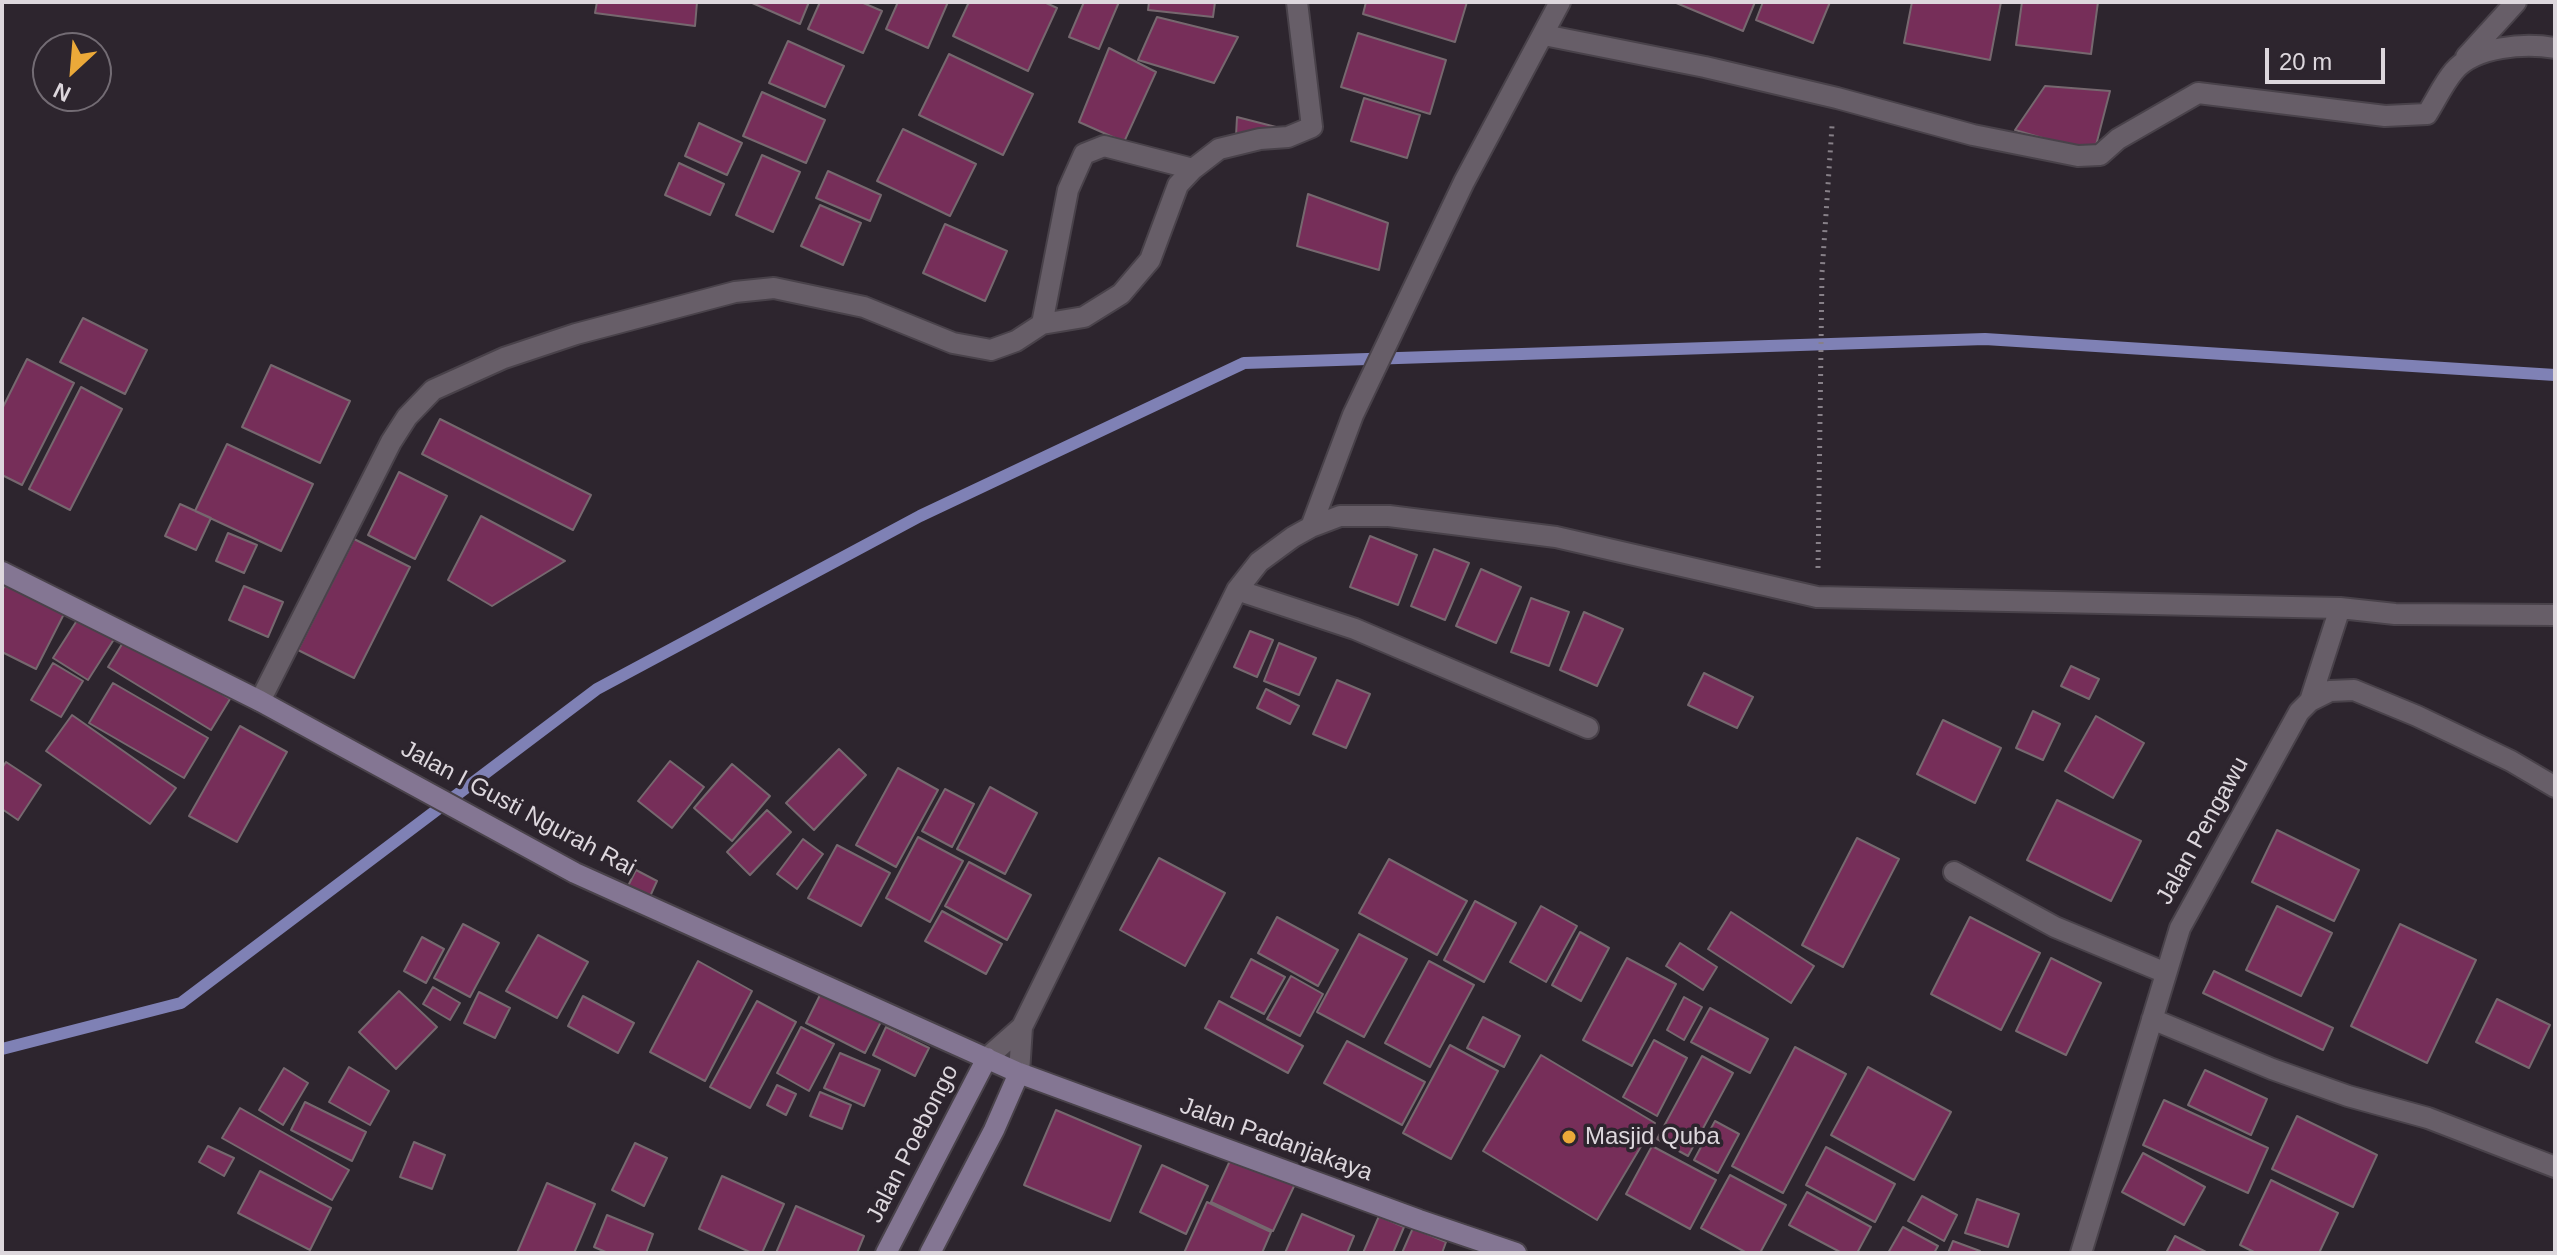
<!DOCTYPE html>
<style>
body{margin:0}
#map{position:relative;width:2557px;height:1255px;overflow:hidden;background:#2d252e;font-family:Arial,sans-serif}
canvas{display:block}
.frame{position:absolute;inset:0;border:4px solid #ddd7dd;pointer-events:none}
.north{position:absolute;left:32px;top:32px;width:80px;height:80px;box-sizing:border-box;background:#2d252e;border:2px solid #736c74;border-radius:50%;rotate:206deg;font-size:22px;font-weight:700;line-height:32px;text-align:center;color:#ddd7dd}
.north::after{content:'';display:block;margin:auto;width:28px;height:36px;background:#eba939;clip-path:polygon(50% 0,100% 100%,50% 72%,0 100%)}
.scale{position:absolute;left:2265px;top:48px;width:120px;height:36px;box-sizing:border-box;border:4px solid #ddd7dd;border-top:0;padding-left:10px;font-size:24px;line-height:28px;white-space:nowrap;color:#ddd7dd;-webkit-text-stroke:6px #2d252e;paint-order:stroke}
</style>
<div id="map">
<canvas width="2557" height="1255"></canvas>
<div class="frame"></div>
<div class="north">N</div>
<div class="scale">20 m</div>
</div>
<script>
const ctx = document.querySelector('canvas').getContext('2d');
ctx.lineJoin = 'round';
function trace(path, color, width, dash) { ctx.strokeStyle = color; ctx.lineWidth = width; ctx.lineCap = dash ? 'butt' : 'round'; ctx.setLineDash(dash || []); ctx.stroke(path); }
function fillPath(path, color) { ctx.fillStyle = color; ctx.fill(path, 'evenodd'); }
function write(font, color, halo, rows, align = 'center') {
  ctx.font = font + ' Arial,sans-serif'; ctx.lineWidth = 7; ctx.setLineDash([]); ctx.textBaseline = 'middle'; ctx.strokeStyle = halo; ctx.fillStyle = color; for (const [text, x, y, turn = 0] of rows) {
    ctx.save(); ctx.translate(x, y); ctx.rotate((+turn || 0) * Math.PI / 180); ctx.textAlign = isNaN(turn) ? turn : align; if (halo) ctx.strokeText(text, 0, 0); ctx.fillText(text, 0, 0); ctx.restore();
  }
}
const stream = new Path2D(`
 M2,1049L181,1003L597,689L920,516L1244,363L1985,339L2555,375`);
const building = new Path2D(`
 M597,2H697L695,26L595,13Z
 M750,2H809L800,24Z
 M820,2H861L882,11L863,53L808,29Z
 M898,2H948L928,48L886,29Z
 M969,2H1044L1057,8L1028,71L953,36Z
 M1084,2H1119L1099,49L1069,37Z
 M1149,2H1215L1213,17L1148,10Z
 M1366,2H1467L1455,42L1363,14Z
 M1674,2H1755L1743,31Z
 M1763,2H1830L1813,43L1756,20Z
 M1912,2H2001L1990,60L1904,43Z
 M2022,2H2098L2091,54L2016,45Z
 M1157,17L1238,37L1214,83L1138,60Z
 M1358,33L1446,60L1430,114L1341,87Z
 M788,41L844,66L825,107L769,83Z
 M1109,48L1156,72L1124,142L1079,122Z
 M949,54L1033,94L1003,155L919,115Z
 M2045,86L2110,91L2094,153L2015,130Z
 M762,92L825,120L806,163L743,136Z
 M1364,98L1420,115L1407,158L1351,141Z
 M1237,117L1280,128V137L1236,136Z
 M699,123L742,143L727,175L685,156Z
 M903,129L976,164L950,216L877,181Z
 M762,155L800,172L773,232L736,215Z
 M679,163L724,184L710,215L665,195Z
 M828,171L881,195L870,221L816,198Z
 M1308,194L1388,223L1379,270L1297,246Z
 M820,205L861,223L843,265L801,246Z
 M945,224L1007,251L985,301L923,273Z
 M83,318L147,350L125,394L60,362Z
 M27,359L74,383L22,485L2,475V409Z
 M271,365L350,401L320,463L242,427Z
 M81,387L122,409L70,510L29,489Z
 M440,419L591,495L573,530L422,454Z
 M227,444L313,484L281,551L195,511Z
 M399,472L447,496L415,559L368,535Z
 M180,504L211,518L196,550L165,536Z
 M481,516L565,561L492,606L448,580Z
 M228,533L257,545L244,573L216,561Z
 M1370,536L1417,555L1398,605L1350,587Z
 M354,539L410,567L354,678L298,650Z
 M1434,549L1469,563L1445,620L1411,606Z
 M1481,569L1521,587L1496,643L1456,626Z
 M10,576L68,606L36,669L2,652V591Z
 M244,586L283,602L268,637L229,620Z
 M1531,598L1569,612L1549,666L1511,652Z
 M83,611L118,633L88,680L53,658Z
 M1584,612L1623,629L1597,686L1560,670Z
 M1250,631L1273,640L1257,677L1234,667Z
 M127,636L230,699L211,730L108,667Z
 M1279,643L1316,658L1299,695L1264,681Z
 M53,663L83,681L61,717L31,700Z
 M2071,666L2099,679L2089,699L2061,686Z
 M1704,673L1753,697L1737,728L1688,705Z
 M1337,680L1370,694L1346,748L1313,734Z
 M113,683L208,738L184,778L89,723Z
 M1266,689L1299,706L1290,724L1257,708Z
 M2033,711L2060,724L2043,760L2016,748Z
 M72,715L176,788L150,824L46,751Z
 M2096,716L2144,743L2113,798L2065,771Z
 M1943,720L2001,748L1975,803L1917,774Z
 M240,726L287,752L237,842L189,816Z
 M839,749L866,775L814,830L786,803Z
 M670,761L704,787L672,828L638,801Z
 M6,762L41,785L18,820L2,809V768Z
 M732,764L770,796L732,841L694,808Z
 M898,768L938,790L896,867L856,845Z
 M990,787L1037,813L1005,874L957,849Z
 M945,789L974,804L952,847L922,831Z
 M2057,800L2141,841L2111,901L2027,860Z
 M767,810L791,832L750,875L727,852Z
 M2277,830L2359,870L2334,921L2252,882Z
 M918,837L963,861L930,922L886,898Z
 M1857,838L1899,859L1843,967L1802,945Z
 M803,839L823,854L797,889L777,874Z
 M837,845L890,873L861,926L808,898Z
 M1159,858L1225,893L1185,966L1120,930Z
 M1389,859L1467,901L1437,955L1359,913Z
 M969,862L1031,895L1007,940L945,906Z
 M636,870L657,881L647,903L625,892Z
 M1475,901L1516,923L1484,982L1444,960Z
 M1541,906L1577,926L1546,982L1510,962Z
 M2277,906L2332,933L2301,996L2246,970Z
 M942,911L1002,944L986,974L925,941Z
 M1731,912L1814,966L1791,1003L1708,949Z
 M1277,917L1338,950L1318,986L1258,953Z
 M1970,917L2040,953L2001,1030L1931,994Z
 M463,924L499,943L470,997L434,978Z
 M2400,924L2476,960L2427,1063L2351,1026Z
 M1580,932L1609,948L1581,1001L1552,985Z
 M1359,934L1407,959L1364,1037L1317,1012Z
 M538,935L588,962L557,1018L506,991Z
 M422,937L444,949L426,983L404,971Z
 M1680,943L1717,967L1703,990L1666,966Z
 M1627,958L1676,984L1632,1066L1583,1040Z
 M2051,958L2101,983L2066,1055L2016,1031Z
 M1251,959L1285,977L1264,1014L1231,997Z
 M698,961L752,991L705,1081L650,1052Z
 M1429,961L1474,985L1430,1067L1385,1043Z
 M2214,971L2333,1028L2323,1050L2203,993Z
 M1291,976L1323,994L1300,1036L1267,1019Z
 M825,985L884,1016L865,1053L806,1023Z
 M433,987L460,1003L450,1020L423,1004Z
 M399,991L437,1027L396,1069L359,1032Z
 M479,992L510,1008L495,1038L464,1023Z
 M583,996L634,1023L618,1053L568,1026Z
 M1684,997L1702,1007L1684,1040L1667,1030Z
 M2497,999L2550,1025L2529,1068L2476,1042Z
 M757,1001L796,1022L750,1108L710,1087Z
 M1219,1001L1303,1046L1288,1073L1205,1028Z
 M1710,1008L1768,1039L1750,1073L1691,1042Z
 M1483,1017L1520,1036L1504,1067L1467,1048Z
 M801,1027L834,1044L809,1091L777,1073Z
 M886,1027L929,1048L915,1076L873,1055Z
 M1654,1040L1687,1058L1657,1116L1623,1097Z
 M1347,1041L1425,1082L1402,1125L1324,1083Z
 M1450,1045L1498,1071L1451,1159L1403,1133Z
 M1795,1047L1846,1074L1783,1193L1732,1166Z
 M840,1053L880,1070L864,1106L824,1088Z
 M1541,1055L1655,1123L1597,1220L1483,1151Z
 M1702,1056L1733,1073L1688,1156L1657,1139Z
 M349,1067L389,1091L370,1125L329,1102Z
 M1868,1067L1951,1112L1914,1180L1831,1135Z
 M284,1068L308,1083L283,1125L259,1110Z
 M2205,1070L2267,1099L2251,1135L2188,1105Z
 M777,1085L796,1094L786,1115L767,1105Z
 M820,1092L851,1105L842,1129L810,1116Z
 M2164,1100L2268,1148L2248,1193L2143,1145Z
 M305,1102L366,1132L352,1161L291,1130Z
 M240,1108L349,1170L332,1200L222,1138Z
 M1056,1110L1141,1146L1110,1221L1024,1185Z
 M2297,1116L2377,1155L2353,1207L2272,1169Z
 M1715,1121L1739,1134L1718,1173L1694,1160Z
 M414,1142L445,1155L432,1189L400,1177Z
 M635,1143L667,1158L644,1206L612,1190Z
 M208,1146L234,1158L224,1176L199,1162Z
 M1652,1146L1716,1180L1690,1229L1626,1194Z
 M1826,1147L1895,1184L1875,1222L1806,1185Z
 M1234,1152L1296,1182L1273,1231L1211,1202Z
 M2143,1153L2205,1187L2184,1225L2122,1192Z
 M1162,1165L1208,1186L1186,1234L1140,1212Z
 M260,1171L331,1208L310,1250L238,1213Z
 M1730,1175L1786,1205L1760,1253H1747L1701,1228Z
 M722,1176L784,1204L762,1253H752L699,1229Z
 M2271,1180L2338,1213L2319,1253H2256L2240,1245Z
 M547,1183L595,1204L574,1253H517Z
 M1807,1192L1871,1227L1857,1253H1842L1789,1225Z
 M1922,1196L1957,1215L1944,1241L1908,1221Z
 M1977,1199L2019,1214L2008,1247L1965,1233Z
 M1207,1202L1271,1232L1262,1253H1184Z
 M796,1206L864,1236L857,1253H776Z
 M1302,1214L1354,1236L1347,1253H1285Z
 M607,1215L653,1234L646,1253H608L594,1247Z
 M1379,1216L1404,1227L1393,1253H1363Z
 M1903,1227L1938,1246L1934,1253H1888Z
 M1413,1228L1446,1242L1442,1253H1402Z
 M2175,1236L2208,1253H2166Z
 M1953,1241L1980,1251L1979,1253H1948Z`);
const path = new Path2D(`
 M1818,568L1822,273L1832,126`);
const street = new Path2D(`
 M1544,35L1705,67L1837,98L1973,135L2078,156L2100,155L2118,139L2198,93L2385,116L2427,114C2436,100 2443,84 2454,71C2475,46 2525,43 2555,48
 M2466,57L2516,2
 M1042,324L1068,190L1084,154L1104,146L1193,169
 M1311,527L1353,415L1464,182L1560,2
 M1237,590L1355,629L1588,728
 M260,701L391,442L407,417L433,390L504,358L576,334L735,292L774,288L864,307L953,343L991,350L1016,341L1042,324L1084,317L1121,294L1150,260L1178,185L1193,169L1219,149L1260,139L1288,137L1312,127L1297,2
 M2310,701L2340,608
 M1954,872L2055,927L2166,973
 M2152,1019L2272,1069L2348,1096L2428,1118L2555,1167
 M987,1058L1022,1027
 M1019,1073L1022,1027L1237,590L1259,562L1293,537L1311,527L1340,516H1389L1556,537L1817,597L2340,608L2395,614L2555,615
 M2081,1253L2180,928L2299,712L2310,701L2330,691L2354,690L2417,716L2511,761L2555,787`);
const secondary = new Path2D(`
 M2,572L260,701L575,873L1019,1073L1419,1220L1516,1253
 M886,1253L987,1058
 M930,1253L994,1130L1019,1073`);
const markers = [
 [1569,1137,8,"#eba939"]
];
const streetNames = [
 ["Jalan I Gusti Ngurah Rai",518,809,28],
 ["Jalan Pengawu",2203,831,-61],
 ["Jalan Padanjakaya",1276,1140,20],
 ["Jalan Poebongo",913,1144,-63]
];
const poiNames = [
 ["Masjid Quba",1585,1137]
];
trace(stream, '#7f81b5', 12);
fillPath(building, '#762e59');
trace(building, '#76686f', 2);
trace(street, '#49424a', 24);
trace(secondary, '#49424a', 24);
trace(path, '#878088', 5, [2, 6]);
trace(street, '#675e68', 20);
trace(secondary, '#847693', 20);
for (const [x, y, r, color] of markers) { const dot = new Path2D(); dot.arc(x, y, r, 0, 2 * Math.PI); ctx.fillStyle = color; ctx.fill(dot); trace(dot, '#2d252e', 3); }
write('24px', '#ddd7dd', '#2d252e', streetNames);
write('24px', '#ddd7dd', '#2d252e', poiNames, 'left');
</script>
